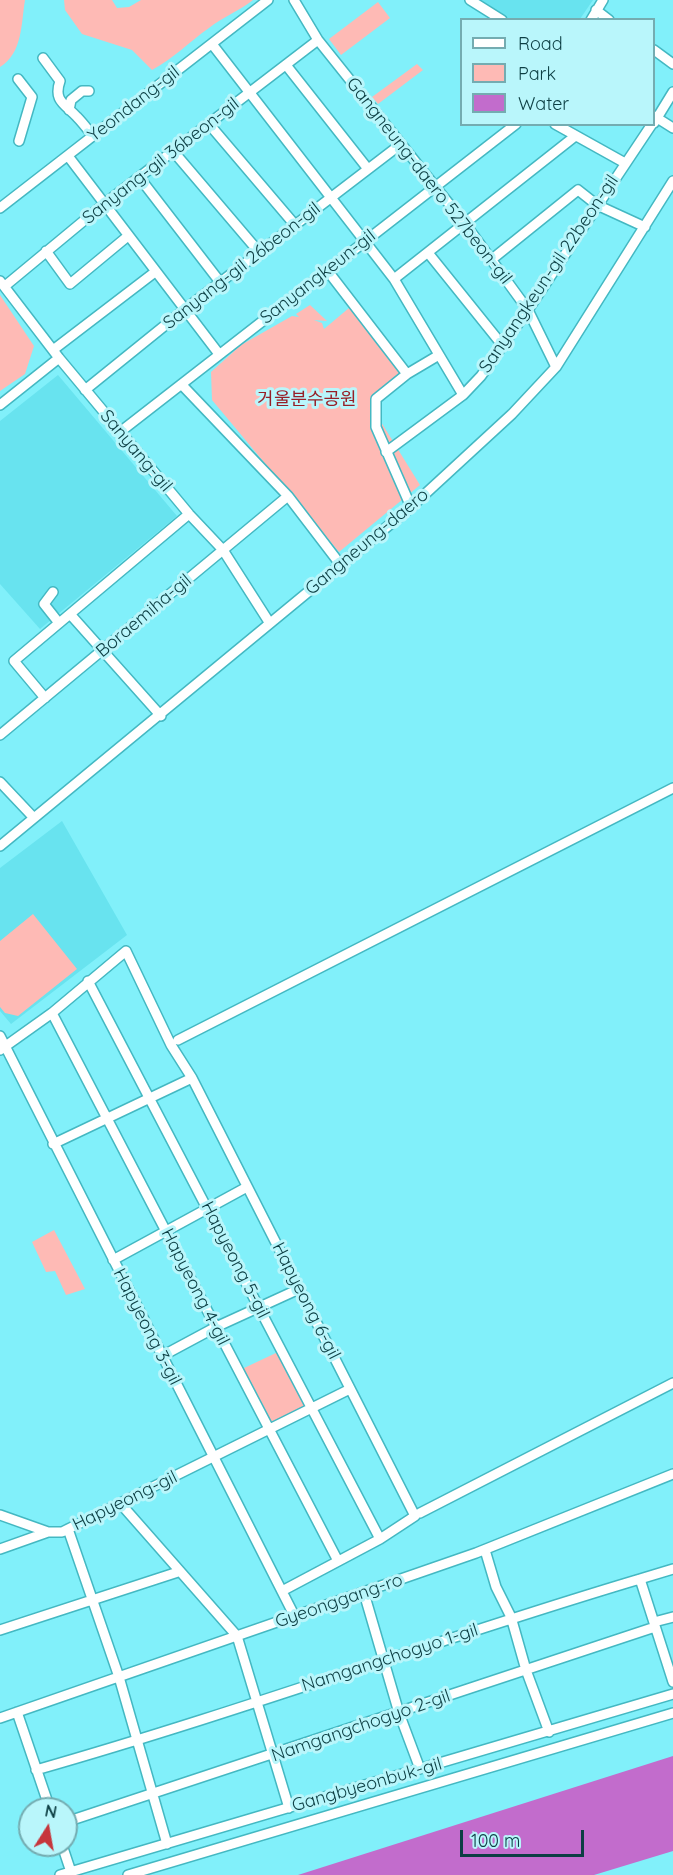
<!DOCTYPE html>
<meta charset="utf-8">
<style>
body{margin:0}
#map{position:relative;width:673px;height:1875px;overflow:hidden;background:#81f0fa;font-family:Quicksand,sans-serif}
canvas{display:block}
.legend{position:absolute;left:460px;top:18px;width:195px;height:108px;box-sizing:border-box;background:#b9f6fb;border:2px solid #74acb1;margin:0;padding:8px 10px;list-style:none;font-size:18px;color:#0c3e43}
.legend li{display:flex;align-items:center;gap:12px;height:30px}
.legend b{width:30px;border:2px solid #74acb1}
.north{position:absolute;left:18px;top:1797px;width:60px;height:60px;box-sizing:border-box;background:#b9f6fb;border:2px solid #74acb1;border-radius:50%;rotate:11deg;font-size:16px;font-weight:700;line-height:24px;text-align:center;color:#0c3e43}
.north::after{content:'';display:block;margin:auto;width:21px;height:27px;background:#c6363c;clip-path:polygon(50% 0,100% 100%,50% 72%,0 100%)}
.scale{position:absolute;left:460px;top:1830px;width:124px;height:27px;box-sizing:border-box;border:3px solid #0c3e43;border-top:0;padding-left:8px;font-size:18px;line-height:21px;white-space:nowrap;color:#0c3e43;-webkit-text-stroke:4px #b9f6fb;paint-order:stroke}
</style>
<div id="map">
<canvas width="673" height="1875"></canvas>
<ul class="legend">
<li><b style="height:8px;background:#fff"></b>Road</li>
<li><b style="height:16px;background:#febab5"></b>Park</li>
<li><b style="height:16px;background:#c26ccc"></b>Water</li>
</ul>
<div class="north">N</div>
<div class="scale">100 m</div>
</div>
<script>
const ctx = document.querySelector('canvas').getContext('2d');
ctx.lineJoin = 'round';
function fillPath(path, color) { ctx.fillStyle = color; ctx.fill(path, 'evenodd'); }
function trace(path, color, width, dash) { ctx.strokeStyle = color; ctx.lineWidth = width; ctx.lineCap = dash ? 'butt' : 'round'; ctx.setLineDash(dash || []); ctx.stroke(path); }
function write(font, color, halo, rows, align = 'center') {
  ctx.font = font + ' Quicksand,"Noto Sans KR",sans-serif'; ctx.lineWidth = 6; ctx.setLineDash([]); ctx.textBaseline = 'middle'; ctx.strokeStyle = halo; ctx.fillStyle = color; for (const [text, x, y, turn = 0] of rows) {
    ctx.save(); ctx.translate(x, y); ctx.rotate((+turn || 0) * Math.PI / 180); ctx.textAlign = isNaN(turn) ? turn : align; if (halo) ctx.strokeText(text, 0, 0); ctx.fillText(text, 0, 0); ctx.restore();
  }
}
const built = new Path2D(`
 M480,0H593L580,19L511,20Z
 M58,375L177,516L40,629L0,584V421Z
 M62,821L127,935L11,1024L0,1011V868Z`);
const green = new Path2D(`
 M0,0H25C21,23 23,53 0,67Z
 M64,0H112L117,8L129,7L141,0H253C239,11 223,17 209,28C189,42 173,59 152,70L132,50L82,34L65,10Z
 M378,2L390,18L341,55L329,39Z
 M417,64L423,70L378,104L372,97Z
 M0,295L34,346L25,374L0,391Z
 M310,305L327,321L314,320L322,323L324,329L349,308L404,375L381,400V422L420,485L339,552L212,400L211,372L241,345L292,316L299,317L296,314Z
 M33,914L77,969L18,1016L5,1013L0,1007V941Z
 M54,1230L85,1289L66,1295L55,1271L46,1272L32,1242Z
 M278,1352L306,1406L271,1425L242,1369Z`);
const water = new Path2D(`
 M673,1756V1851L594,1875H298Z`);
const minor = new Path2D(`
 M294,0L318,40L466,225L528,310L556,367
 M470,0L502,20
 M596,10L609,20
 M591,20L603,0
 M212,44L394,279L463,395
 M654,50L673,64
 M43,58L60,81C53,101 65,104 77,117C83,123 88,130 93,136
 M286,65L368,169
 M18,79L32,97L19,141
 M69,110L71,100L82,91H89
 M654,116L673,128
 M654,123L673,92
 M209,124L295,225
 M555,124L625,163
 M173,151L259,252
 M68,156L219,354
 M139,177L220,282
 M0,208L268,0
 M46,251L70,284L128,236
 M429,254L503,346
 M491,260L578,190L597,205L645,227
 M327,270L407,374
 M394,279L574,137
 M0,281L59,358L189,514L223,550L269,622
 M5,286L104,204L318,40
 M53,350L155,272
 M182,385L288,496L340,564
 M85,390L184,310L401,144
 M0,405L59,358
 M120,432L516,124
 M386,452L463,395L481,376L528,310L652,124
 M411,507L376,427V399L407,374L439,355
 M53,592L44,604L59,623
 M70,614L161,716
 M45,698L14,661L189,514
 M0,735L288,496
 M0,782L34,818
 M0,846L411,507L512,414L556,367L673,181
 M88,981L380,1539
 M52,1013L338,1561
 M0,1036L295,1617
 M178,1040L673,788
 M0,1050L52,1013L126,951L171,1045L192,1078L415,1516L380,1539L282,1591
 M53,1144L192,1078
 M113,1260L247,1187
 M162,1356L216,1327L299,1289
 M120,1503L237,1636L289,1808
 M420,1513L673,1383
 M0,1515L48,1532H62L350,1389
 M68,1529L119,1677L167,1844
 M0,1549L48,1532
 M485,1550L496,1587L511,1617L526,1670L549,1732
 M640,1579L673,1569
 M364,1593L399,1713L420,1769
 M654,1622L673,1617
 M0,1630L178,1572
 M17,1712L50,1809
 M0,1718L476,1553L673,1474
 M36,1770C240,1712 438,1639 640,1579L673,1682
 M66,1822L655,1627
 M62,1845L71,1872
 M60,1875L673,1694
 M128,1875L673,1713`);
const streetNames = [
 ["Yeondang-gil",134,104,-38],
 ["Sanyang-gil 36beon-gil",161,161,-38],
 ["Gangneung-daero 527beon-gil",429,181,52],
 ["Sanyang-gil 26beon-gil",242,266,-38],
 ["Sanyangkeun-gil 22beon-gil",549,274,-56],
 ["Sanyangkeun-gil",318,277,-38],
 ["Sanyang-gil",136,451,50],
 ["Gangneung-daero",367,542,-40],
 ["Boraemiha-gil",144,616,-40],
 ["Hapyeong 5-gil",235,1260,63],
 ["Hapyeong 4-gil",195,1287,63],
 ["Hapyeong 6-gil",306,1301,63],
 ["Hapyeong 3-gil",147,1327,63],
 ["Hapyeong-gil",125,1501,-26],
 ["Gyeonggang-ro",339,1601,-19],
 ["Namgangchogyo 1-gil",390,1658,-18],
 ["Namgangchogyo 2-gil",361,1726,-19],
 ["Gangbyeonbuk-gil",367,1785,-16]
];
const parkNames = [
 ["거울분수공원",307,400]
];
fillPath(built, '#68e3ef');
fillPath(green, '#febab5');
fillPath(water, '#c26ccc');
trace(minor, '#44b8c2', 12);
trace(minor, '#fff', 9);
write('18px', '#0c3e43', '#b9f6fb', streetNames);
write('18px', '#971f27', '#b9f6fb', parkNames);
</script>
